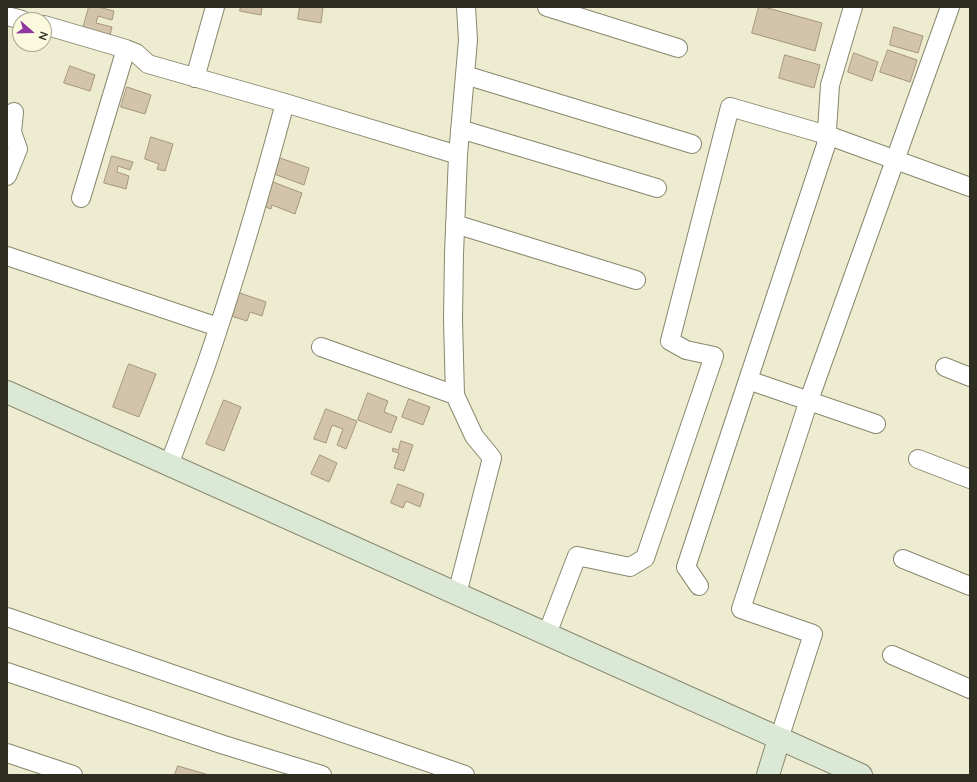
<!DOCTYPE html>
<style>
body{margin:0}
#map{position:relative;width:977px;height:782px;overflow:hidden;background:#edecd0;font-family:"Nunito Sans",sans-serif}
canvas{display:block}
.frame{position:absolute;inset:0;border:8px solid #2d2d22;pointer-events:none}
.north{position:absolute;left:12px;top:12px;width:40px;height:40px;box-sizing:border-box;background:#faf9dd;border:1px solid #a8a792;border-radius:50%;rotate:110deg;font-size:11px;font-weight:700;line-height:16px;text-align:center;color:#2d2d22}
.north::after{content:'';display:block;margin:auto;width:14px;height:18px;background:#8f35a1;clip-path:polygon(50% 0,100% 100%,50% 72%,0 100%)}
</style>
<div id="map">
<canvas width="977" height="782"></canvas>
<div class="frame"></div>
<div class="north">N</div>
</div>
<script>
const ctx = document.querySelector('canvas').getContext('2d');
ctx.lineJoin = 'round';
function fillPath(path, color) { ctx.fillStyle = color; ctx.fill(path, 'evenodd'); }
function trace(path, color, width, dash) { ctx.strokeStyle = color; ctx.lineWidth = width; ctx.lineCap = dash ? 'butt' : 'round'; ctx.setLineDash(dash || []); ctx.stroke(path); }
const building = new Path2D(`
 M89,7H98L114,11L112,20L98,16L96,23L112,27L109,39L82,32Z
 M241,7H262L261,15L240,11Z
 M300,7H323L321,23L298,19Z
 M759,7H764L822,23L815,51L752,33Z
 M894,27L923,36L918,53L890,45Z
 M888,50L917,60L910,82L880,72Z
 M854,53L878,62L872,81L848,72Z
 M785,55L820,65L814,88L779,78Z
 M70,66L95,75L90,91L64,83Z
 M127,87L151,95L145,114L121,107Z
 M151,137L173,144L165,171L157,169L159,164L145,159Z
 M112,156L133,162L130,170L118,166L117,172L129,176L126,189L104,183Z
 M280,158L309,168L304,185L274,174Z
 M273,182L302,193L295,214L272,205L271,209L263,206Z
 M234,291L266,302L262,316L250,312L247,321L231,316Z
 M129,364L156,374L139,417L113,407Z
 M368,393L388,401L384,412L397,417L391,433L358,420Z
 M409,399L430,407L423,425L402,417Z
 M224,400L241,407L224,451L206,444Z
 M326,409L357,421L346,449L337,445L343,429L332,425L326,443L314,439Z
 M401,441L413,445L404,471L394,468L399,453L392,451L393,448L398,450Z
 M320,455L337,463L329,482L311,474Z
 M398,484L424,494L420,507L406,501L403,508L391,503Z
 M178,766L209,775H175Z`);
const street = new Path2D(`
 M547,7L678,48
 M7,16L22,20
 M44,25L126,49L136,53L148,64L285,103L458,155
 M465,75L692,144
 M195,78L215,7
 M460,129L657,188
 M7,176L18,149L12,132L14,112
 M81,198L126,49
 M455,224L636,280
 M7,256L218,327
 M321,347L455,395
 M945,367L970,377
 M748,380L876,424
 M918,459L970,479
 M169,465C181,432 193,400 205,368C235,281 261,192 285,103
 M903,559L970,586
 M699,586L686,567L826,145L830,85L853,7
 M457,594L492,458L474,436L455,395L453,320L454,254L458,155L468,40L466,7
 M7,617L465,775
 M547,634L577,556L630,567L645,558L714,356L686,350L670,341L730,107L827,135L970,187
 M892,655L970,689
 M7,672L224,745L322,775
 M779,739L813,634L741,609L809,400L950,7
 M7,753L73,775`);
const secondary = new Path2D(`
 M7,392L861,775
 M768,775L779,739`);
fillPath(building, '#d3c3ab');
trace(building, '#a5957e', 1);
trace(street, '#88876d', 20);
trace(secondary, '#88876d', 24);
trace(street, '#fff', 18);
trace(secondary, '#dce8d6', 22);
</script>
